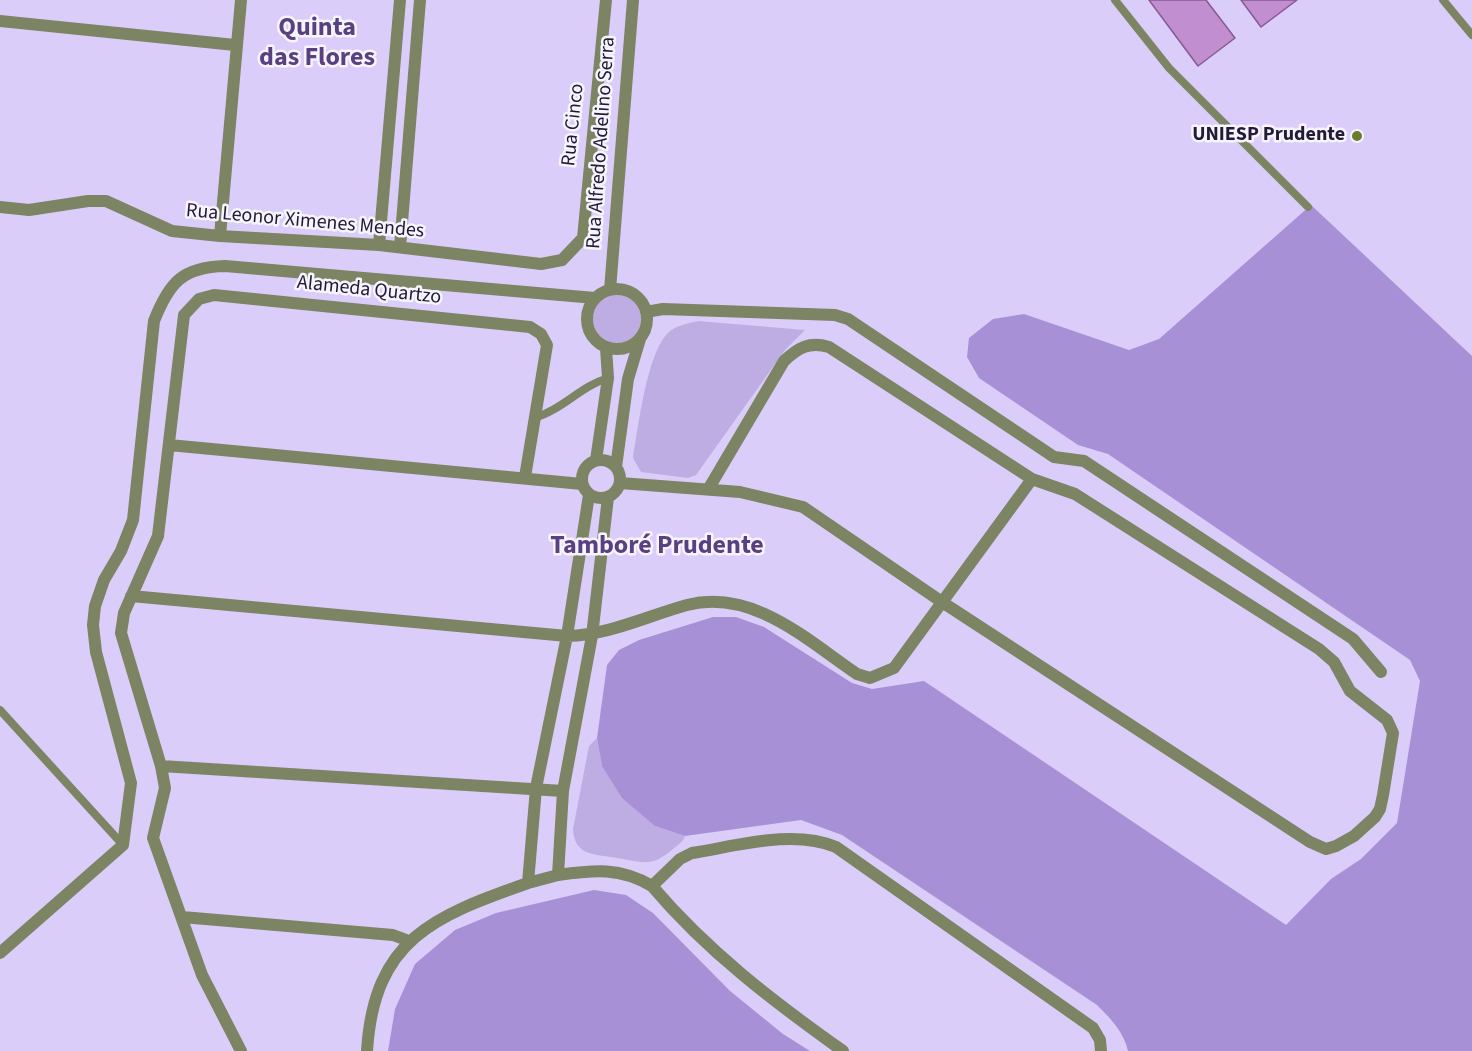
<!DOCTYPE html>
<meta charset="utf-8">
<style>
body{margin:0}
canvas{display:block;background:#dacdf9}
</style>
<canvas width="1472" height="1051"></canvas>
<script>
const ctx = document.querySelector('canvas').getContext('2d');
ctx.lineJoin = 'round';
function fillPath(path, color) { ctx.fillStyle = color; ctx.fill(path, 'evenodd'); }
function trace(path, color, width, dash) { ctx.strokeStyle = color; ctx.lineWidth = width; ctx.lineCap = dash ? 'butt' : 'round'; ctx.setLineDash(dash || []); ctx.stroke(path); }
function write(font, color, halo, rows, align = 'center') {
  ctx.font = font + ' "Source Sans 3",sans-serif'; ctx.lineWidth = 5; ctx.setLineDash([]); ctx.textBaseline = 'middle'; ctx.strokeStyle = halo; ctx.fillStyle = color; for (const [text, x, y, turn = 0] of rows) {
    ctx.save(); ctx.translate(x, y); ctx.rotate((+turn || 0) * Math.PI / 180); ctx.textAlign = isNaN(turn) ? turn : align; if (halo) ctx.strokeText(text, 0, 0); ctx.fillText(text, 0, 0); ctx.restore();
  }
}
const green = new Path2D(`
 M593 319a24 24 0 1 1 48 0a24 24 0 1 1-48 0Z
 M698,321L805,330L785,350L696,475L688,478L641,472L633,458C638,428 647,353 668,333C676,325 687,324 698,321Z
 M597,738L602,766L655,826L685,836C683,842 678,845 673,849C651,868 643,862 617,858C597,854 574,857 573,829L589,746Z`);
const forest = new Path2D(`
 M1311,205L1472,356V1051H1128C1124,1032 1110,1018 1097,1005L842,835L801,820L685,836L655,826L622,798L602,766L597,738L607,665L619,650L639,640L713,617H736L764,627L852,683L872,689L924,681L1286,925L1331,879L1361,859L1397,823L1420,681L1410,660L1108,454L1078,445L979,378L967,357L969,338L993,319L1024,314L1129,350L1159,339Z
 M594,890L626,895L653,913L730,991L783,1034L810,1051H388L395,1009L415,964L455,930L496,913Z`);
const building = new Path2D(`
 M1149,0H1206L1235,38L1198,66Z
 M1241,0H1297L1261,27Z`);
const lane = new Path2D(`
 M1115,0L1169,68L1308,207
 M1443,0L1472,35
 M534,418C562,410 581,386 608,378
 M0,710L123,845`);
const street = new Path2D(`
 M0,21L235,45
 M0,207L29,210L88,201H106L172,231L220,236L379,245L541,264L562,260L583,238L606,0
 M220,236L241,0
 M379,245L400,0
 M400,247L420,0
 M587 319a30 30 0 1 1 60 0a30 30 0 1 1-60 0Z
 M610,290L633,0
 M646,312L663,309L835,315L848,319L1054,457L1084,461L1353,639L1381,672
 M169,445L582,484
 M582 479a19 19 0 1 1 38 0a19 19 0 1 1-38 0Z
 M596,460L608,378L606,348
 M616,467L628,379L640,339
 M620,483L740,492L803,507L942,602L1310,842L1326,849L1336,846L1354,836L1375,817L1380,809L1383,795L1393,733L1387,720L1350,691L1334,662L1319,649L1075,494L1032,479L829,347C809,341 798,348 784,361L709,488
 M589,495L567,636L536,788L528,883L558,875L563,791L592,636L608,497
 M131,596L567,636C609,635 647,616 687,605C752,588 807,640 857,674L870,678L894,668L1032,479
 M161,766L563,791
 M558,875C594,870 620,867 652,886L680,859L692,853C737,846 793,829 836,847L1093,1028L1100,1040L1101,1051
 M652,886C707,951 774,1002 843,1051
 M182,917L393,935L409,941
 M0,953L123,845L131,783L96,652L93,625L95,606L104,580L121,551L133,520L154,321C169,283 182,267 225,266L595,298
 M241,1051L202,975L153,838L165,788L161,766L121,633L124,613L158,536L184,315L199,299L214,295L530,327L541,334L547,345L525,477
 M367,1051C374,939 434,916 528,883`);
const markers = [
 [1357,136,6,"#6d7c2a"]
];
const streetNames = [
 ["Rua Cinco",574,125,-84],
 ["Rua Alfredo Adelino Serra",602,143,-86],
 ["Rua Leonor Ximenes Mendes",305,222,5],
 ["Alameda Quartzo",369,291,6]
];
const poiNames = [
 ["UNIESP Prudente",1345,136]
];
const districtNames = [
 ["Quinta",317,29],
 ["das Flores",317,59],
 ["Tamboré Prudente",657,547]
];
fillPath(green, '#bdade2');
fillPath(forest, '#a890d7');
fillPath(building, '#c18fcf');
trace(building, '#875994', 1.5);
trace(lane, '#7c8464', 8);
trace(street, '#7c8464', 12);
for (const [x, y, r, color] of markers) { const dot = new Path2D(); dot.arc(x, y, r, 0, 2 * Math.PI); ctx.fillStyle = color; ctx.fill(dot); trace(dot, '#f6f4fc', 2); }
write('20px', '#231a35', '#f6f4fc', streetNames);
write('bold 20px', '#231a35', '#f6f4fc', poiNames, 'right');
write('bold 26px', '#594181', '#f6f4fc', districtNames);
</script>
